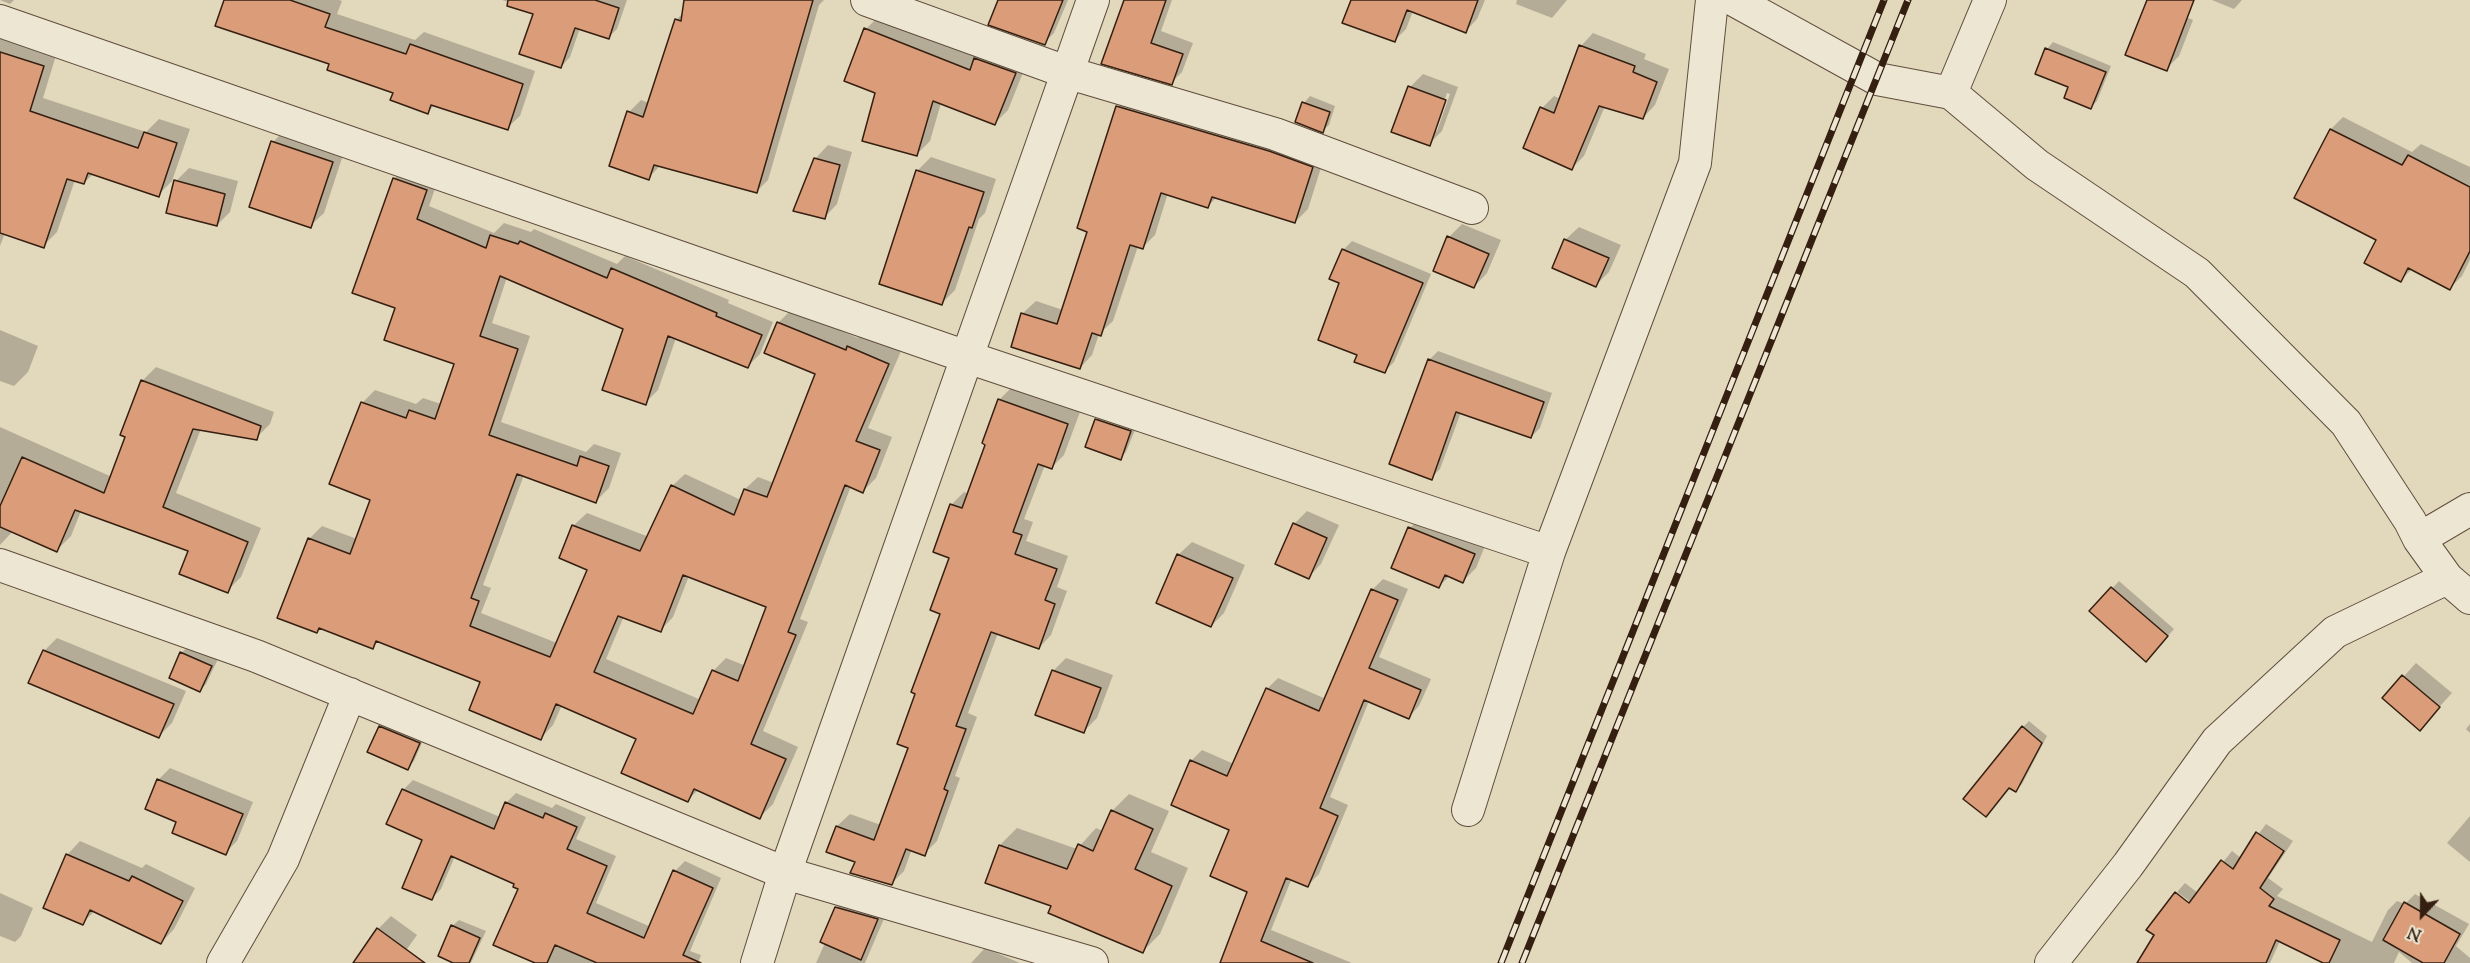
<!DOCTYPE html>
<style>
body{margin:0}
#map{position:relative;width:2470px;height:963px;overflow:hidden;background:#e2d8bc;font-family:"Sorts Mill Goudy",serif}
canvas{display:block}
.north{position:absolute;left:2392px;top:885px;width:60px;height:60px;-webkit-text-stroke:4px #ece6d3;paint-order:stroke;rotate:202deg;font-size:16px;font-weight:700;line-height:24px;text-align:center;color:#341f11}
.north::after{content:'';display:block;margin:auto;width:21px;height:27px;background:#341f11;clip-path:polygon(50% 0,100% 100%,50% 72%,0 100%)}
</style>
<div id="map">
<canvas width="2470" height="963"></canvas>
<div class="north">N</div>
</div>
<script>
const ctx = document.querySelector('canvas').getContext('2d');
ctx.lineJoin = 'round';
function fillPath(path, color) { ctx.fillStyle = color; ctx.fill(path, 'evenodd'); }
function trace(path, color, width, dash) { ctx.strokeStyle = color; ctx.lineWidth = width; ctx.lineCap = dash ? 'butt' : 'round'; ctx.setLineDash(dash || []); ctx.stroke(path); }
const shadow = new Path2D(`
 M0,0H14L10,4Z
 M225,0H339L342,1L337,14L415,40L424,32L535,71L520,116L507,128L435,104L428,112L395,92L331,63Z
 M502,0H627L617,29L608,38L580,28L570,57L561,67L535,11Z
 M762,0H824L819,5L768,180L757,191L660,166L648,178L629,112L641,100L649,103L676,20L688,8Z
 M1004,0H1068L1054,33L1044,43Z
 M1133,0H1172L1161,31L1193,43L1182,72L1171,83L1103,63Z
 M1353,0H1485L1477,19L1466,31L1413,11L1406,29L1395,40Z
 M1517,0H1567L1552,18L1516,4Z
 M2212,0H2242L2234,9Z
 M2155,4L2193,20L2179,56L2166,69Z
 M879,16L1028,60L1008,110L995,123L941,103L930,141L917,154L877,92L866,29Z
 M0,19L57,52L43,98L146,132L159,119L190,129L172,181L158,195L94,173L84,183L75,180L57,232L43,246L5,233L0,246Z
 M1593,33L1646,54L1644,59L1669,69L1655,105L1643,118L1605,106L1584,156L1572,168L1542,108L1554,96L1561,99L1581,46Z
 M2053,42L2111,66L2097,101L2091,107L2070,86L2037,73L2047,49Z
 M1423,74L1458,87L1442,131L1429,144L1410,87ZM1447,93L1450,94L1437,131H1434Z
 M1131,94L1325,155L1308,209L1295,222L1217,197L1208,206L1168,193L1155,235L1142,248L1138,246L1113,321L1099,334L1092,355L1080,368L1013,346L1023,313L1036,301L1063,310L1089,231L1118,107Z
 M1310,96L1335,106L1329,125L1322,131L1304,103Z
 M2343,117L2412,152L2421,144L2470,167V260L2462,276L2450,288L2412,269L2401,280L2378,239L2296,198L2331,129Z
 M286,129L345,149L324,213L310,226L273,142Z
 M828,145L852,152L837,204L824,218L815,159Z
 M931,157L996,179L985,213L979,219L955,290L942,303L881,283L918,170Z
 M407,166L439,177L429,206L494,233L504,223L531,232L534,229L617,264L625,256L729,300L728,303L773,322L760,354L747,367L676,338L658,390L645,403L625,328L507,277L492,323L530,336L501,422L586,452L594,444L621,453L609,488L596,501L524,475L483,585L491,588L481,613L557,643L589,569L561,558L574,525L587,513L649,537L672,486L685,474L741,500L745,489L758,477L774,483L817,374L778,323L791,310L858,338L861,334L901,351L868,428L892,437L876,478L863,491L851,486L800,619L808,622L763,731L798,747L773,804L760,817L698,790L688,800L638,738L562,705L553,725L541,738L482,681L379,641L372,647L321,627L317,631L309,539L322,526L357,539L372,499L362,403L375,390L416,404L423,398L441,404L456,363L397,307L394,179ZM689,576L768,606L746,666L726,658L713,671L701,700L606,659L624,616L661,630L673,617Z
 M189,168L238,181L230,212L217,225L176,181Z
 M1462,224L1501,240L1487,273L1474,287L1449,237Z
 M1579,227L1621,245L1609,272L1596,285L1565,240Z
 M1352,241L1431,274L1394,362L1385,371L1359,354L1341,282L1343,250Z
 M0,330L38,346L28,372L14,386L0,381Z
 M1438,351L1552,393L1540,428L1531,437L1461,412L1440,469L1431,478L1429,360Z
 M156,367L274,412L270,424L256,438L201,429L176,493L261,528L241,577L227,591L190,550L81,511L71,536L57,550L13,531L0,545V427L112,477L127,436L142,381Z
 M1012,387L1080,412L1064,455L1052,467L1045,465L1024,519L1033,522L1026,541L1068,556L1057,587L1067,591L1051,635L1039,648L998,633L968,713L977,717L955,776L960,778L937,841L924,854L912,849L904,871L891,884L857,861L828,851L837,826L850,814L881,825L910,747L942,613L951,557V505L964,492L969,494L999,400Z
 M1103,413L1137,425L1126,452L1120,458L1096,420Z
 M1307,511L1339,525L1321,564L1308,578L1294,524Z
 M1423,515L1487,541L1476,568L1463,581L1450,576L1439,586L1410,528Z
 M1192,542L1245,565L1224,613L1211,626L1178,555Z
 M1383,579L1408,589L1379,657L1431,679L1419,706L1409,717L1369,701L1330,797L1348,805L1319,874L1308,885L1292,878L1271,930L1352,963H1221L1249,891L1231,830L1191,761L1202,750L1234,764L1267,689L1278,678L1326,699L1372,590Z
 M2119,581L2174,629L2152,654L2091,611Z
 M57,638L186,691L172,723L159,736L44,651Z
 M188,647L218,659L206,684L200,691L181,653Z
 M1066,658L1113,675L1097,718L1084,731L1053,671Z
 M2416,663L2452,693L2420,728L2384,698Z
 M386,720L425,736L414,761L407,768L380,727Z
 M2029,721L2047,736L2022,784L2016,790L2023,727Z
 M2470,724V733L2466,729Z
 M170,768L253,802L237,841L225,853L178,821L158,780Z
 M413,780L500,817L506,803L516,793L552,808L556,804L586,817L576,839L616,856L596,903L651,927L675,871L685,861L721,878L690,951L701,955L698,963H539L520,888L516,883L455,856L441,889L431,899L424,839L403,790Z
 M1129,794L1169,811L1151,852L1188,868L1160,934L1142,952L1053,905L1000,845L1017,828L1077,849L1096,828L1103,831L1112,811Z
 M2470,816V862L2447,843Z
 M2266,824L2293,841L2268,878L2283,889L2277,896L2372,942L2388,910L2397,901L2405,904L2415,894L2469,924L2456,946L2470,958V963H2412L2399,952L2394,963H2326L2280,941L2270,963H2141L2196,906L2177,892L2185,883L2198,893L2232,851L2241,858Z
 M80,841L142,868L146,864L195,888L174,929L161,943L95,911L82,923L67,855Z
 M0,893L33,908L21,936L15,942L0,936Z
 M849,896L889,907L865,963H816L825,943L822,941L837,907Z
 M391,916L417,935L397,963H354L378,929Z
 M459,920L486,931L471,963H457L452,926Z
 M985,948L1020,963H971Z`);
const building = new Path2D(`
 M224,0H290L330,14L325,27L406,54L410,44L523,84L508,130L431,105L428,114L390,100L393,93L327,70L329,64L215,26Z
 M508,0H595L619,8L609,39L575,28L561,68L519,54L533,14L507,6Z
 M684,0H813L757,193L654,165L649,180L609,166L627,111L643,117L675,19L681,21Z
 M998,0H1063L1045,45L988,25Z
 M1124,0H1166L1151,43L1183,54L1172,85L1101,64Z
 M1351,0H1478L1466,33L1407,10L1395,42L1342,23Z
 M2147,0H2194L2167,71L2125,55Z
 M864,28L970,70L974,58L1016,73L995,125L933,101L917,156L862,141L875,93L844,81Z
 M1579,45L1635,66L1633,72L1657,82L1643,119L1599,106L1572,170L1523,148L1540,107L1554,113Z
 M2045,48L2106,72L2091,109L2064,98L2068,87L2035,74Z
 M0,52L44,66L30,111L138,148L144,132L177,143L159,197L88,173L84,184L67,179L44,248L0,233Z
 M1408,86L1446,100L1430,146L1391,132Z
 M1302,102L1330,112L1323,133L1295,122Z
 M1116,106L1269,151L1313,167L1295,223L1212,197L1208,208L1161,193L1143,249L1130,245L1101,336L1092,333L1080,369L1011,347L1021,313L1057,324L1087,232L1077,228Z
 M2330,129L2402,165L2408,155L2470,187V251L2450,290L2408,268L2401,282L2364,263L2376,240L2294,198Z
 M271,141L333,162L311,228L249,207Z
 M814,158L840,165L825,219L793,211Z
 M916,170L984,192L972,228L969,227L942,305L879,284Z
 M393,178L427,190L417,219L486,248L490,235L518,244L520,241L607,278L611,268L717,313L716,316L762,335L748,368L668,336L646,405L602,390L623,329L500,276L480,336L518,349L489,435L577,466L580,456L609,466L596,503L517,474L471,598L479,601L470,626L550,657L587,570L559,558L572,525L640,551L671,485L734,515L744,489L767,497L815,374L764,353L777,322L846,350L847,346L889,364L856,441L880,450L863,493L845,485L788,632L796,635L751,744L786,759L760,819L694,789L688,802L621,773L636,739L556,704L541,740L469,710L480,682L376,641L373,649L319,628L317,633L277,618L308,538L350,554L370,500L329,484L361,402L406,418L409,410L435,419L454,364L384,340L395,308L352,293ZM683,575L766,607L738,681L712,670L693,714L594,672L618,616L661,632Z
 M174,180L225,194L217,226L166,213Z
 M1447,236L1489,254L1474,288L1433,271Z
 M1564,239L1609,258L1596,287L1552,268Z
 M1342,249L1423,283L1385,373L1354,362L1357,355L1318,340L1339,283L1329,279Z
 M1428,359L1544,402L1531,438L1456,412L1432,480L1389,464Z
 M141,380L261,426L257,440L193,429L163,507L248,542L228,593L179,574L188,551L75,510L57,552L0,527V506L22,457L104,493L125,437L120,435Z
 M998,399L1068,424L1052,469L1038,464L1013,532L1022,535L1015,554L1057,569L1045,600L1055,604L1039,649L991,632L956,726L966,729L944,789L948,791L925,856L906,849L892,885L850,873L855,862L826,852L836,826L874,840L908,748L897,744L915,694L911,692L940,614L930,610L949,558L933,552L950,504L962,508L985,445L982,443Z
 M1095,419L1131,431L1121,460L1085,447Z
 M1293,523L1327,538L1309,579L1275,564Z
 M1408,527L1475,554L1463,583L1445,575L1439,588L1391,568Z
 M1177,554L1233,578L1211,627L1156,603Z
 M2111,587L2168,636L2146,662L2089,611Z
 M1371,589L1398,600L1369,668L1421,690L1409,719L1364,700L1320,808L1338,816L1308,887L1286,878L1261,941L1313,963H1220L1247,892L1210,876L1229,830L1171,805L1190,760L1227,776L1266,688L1319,711Z
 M43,650L174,704L159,738L28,683Z
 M180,652L212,666L200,692L169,678Z
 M1052,670L1101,688L1084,733L1035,715Z
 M2402,675L2440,707L2420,731L2382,698Z
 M379,726L420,743L408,770L367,752Z
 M2022,726L2042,743L2016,792L2009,788L1986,817L1963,799Z
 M157,779L243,814L226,855L172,833L176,822L145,809Z
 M402,789L494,829L505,802L543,818L545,813L577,827L567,849L607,866L587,913L644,938L673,870L713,888L683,955L701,963H597L555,945L547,963H535L493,945L518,889L513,887L514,884L451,856L432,900L402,888L422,840L386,824Z
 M1111,810L1153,829L1135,869L1172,886L1143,953L1048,913L1051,906L985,883L999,845L1067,869L1078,844L1093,851Z
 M2256,832L2284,851L2260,888L2274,899L2269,906L2340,940L2329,963H2323L2276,940L2266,963H2137L2154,935L2146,930L2175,892L2189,903L2221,860L2233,869Z
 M66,854L129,881L132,876L183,901L161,944L90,910L83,925L43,908Z
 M2404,902L2460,934L2444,963H2423L2383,940Z
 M835,907L878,919L861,960L820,942Z
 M451,925L480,938L469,963H453L438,956Z
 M377,928L425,963H353Z`);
const minor = new Path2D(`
 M867,0L1069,73L1275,134L1472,208
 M1734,0L1877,79L1951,93L2037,165L2197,273L2346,423L2410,521L2419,539L2447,578L2470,598
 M0,21L967,357L1549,552
 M1951,93L1990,0
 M2419,539L2470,509
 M0,565L256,656L785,873L1092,963
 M1468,810L1549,552L1695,163L1712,0
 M223,963L283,859L350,694
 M757,963L785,873L1093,0
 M2051,963L2128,865L2217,741L2335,632L2447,578`);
const rail = new Path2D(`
 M1501,963L1884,0
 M1522,963L1908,0`);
fillPath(shadow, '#0003');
fillPath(building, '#da9c79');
trace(building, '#341f11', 1.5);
trace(minor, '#604d3c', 34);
trace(minor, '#ece6d3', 32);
trace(rail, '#341f11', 7);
trace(rail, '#ece6d3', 4.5, [14]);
</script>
